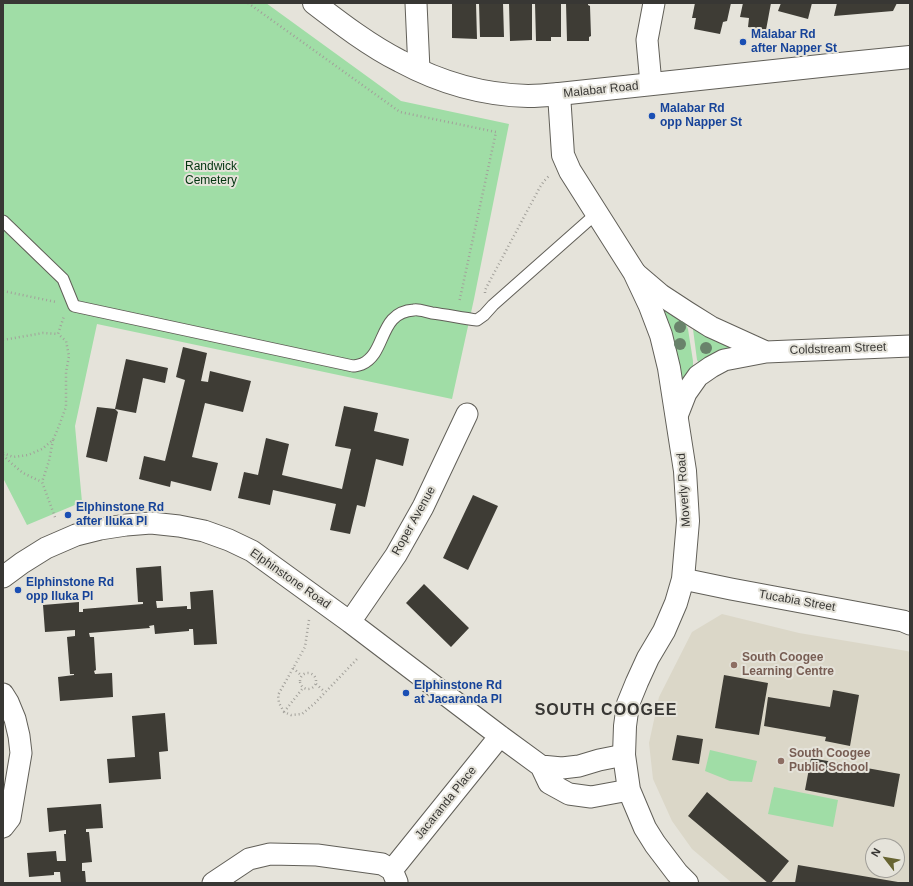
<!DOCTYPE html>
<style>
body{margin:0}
#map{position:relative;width:913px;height:886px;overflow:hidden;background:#e5e3da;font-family:Arial,sans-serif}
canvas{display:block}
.frame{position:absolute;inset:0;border:4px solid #383734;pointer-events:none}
.north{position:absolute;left:865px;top:838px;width:40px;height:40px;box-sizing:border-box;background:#e5e3da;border:1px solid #a09e98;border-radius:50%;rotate:301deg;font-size:11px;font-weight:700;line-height:16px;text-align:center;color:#383734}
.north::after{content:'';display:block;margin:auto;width:14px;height:18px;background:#676431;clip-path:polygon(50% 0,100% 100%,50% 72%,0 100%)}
</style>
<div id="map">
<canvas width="913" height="886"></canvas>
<div class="frame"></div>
<div class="north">N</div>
</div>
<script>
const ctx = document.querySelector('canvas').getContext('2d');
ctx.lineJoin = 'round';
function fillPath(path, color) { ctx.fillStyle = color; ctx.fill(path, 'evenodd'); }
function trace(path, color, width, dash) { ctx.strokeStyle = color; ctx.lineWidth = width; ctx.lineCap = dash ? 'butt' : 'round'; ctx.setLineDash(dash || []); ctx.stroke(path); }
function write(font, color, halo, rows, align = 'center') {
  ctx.font = font + ' Arial,sans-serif'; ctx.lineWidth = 4; ctx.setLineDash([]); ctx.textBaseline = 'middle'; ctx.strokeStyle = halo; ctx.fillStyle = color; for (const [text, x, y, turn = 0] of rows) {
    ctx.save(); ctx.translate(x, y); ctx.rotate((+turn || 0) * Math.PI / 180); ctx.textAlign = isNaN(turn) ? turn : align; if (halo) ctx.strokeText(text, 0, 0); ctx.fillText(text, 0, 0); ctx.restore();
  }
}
const built = new Path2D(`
 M722,614L799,633L907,651L910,652V883H732L692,849L672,821L653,779L649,743L659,697L692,632ZM873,846H897V870H873Z`);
const green = new Path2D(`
 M3,3H266L401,101L509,124L474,299L452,399L97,324L75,426L82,502L27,525L3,478Z
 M656,302L686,324L688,329L693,361V368L685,376L680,384Z
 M693,329L702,333L745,349L699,363L697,360Z
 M710,750L757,761L752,782L730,781L705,771Z
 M774,787L838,800L833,827L768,814Z`);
const building = new Path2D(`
 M452,3H476L477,39L452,38Z
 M479,3H503L504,37H480Z
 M509,3H532V40L510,41Z
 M535,3H561V37H551V41H536Z
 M566,3H588V5L590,6L591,36L589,37V41H567Z
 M695,3H731L727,21L723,22L720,34L694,29L696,18H692Z
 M743,3H771L766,30L748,27L749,18L740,17Z
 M781,3H812L808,19L778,11Z
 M837,3H897L893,11L834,16Z
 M183,347L207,353L201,381L208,382L210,371L251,381L243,412L205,403L192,457L218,463L211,491L171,481L170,487L139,479L144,456L165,461L185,380L176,377Z
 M126,359L168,368L165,383L143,378L136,413L115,409Z
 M344,406L378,413L374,431L409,439L403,466L376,459L365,507L357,505L350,534L330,530L336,504L273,490L270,505L238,498L244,472L258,475L266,438L289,444L282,475L342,489L351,449L335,446Z
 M97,407L115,409L118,412L107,462L86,457Z
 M473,495L498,506L468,570L443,558Z
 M161,566L163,601H156L157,608L187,606V609H191L190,592L213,590L217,644L194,645L193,629H189V631L155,634L154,625L149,626L150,628L89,633L90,637H94L96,670L94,671L95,674L112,673L113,697L60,701L58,677L74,675V674H70L67,637L75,636V630L45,632L43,605L79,602V612H83V609L143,604V602H138L136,568Z
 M424,584L469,628L451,647L406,603Z
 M724,675L768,683L759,735L715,728Z
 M833,690L859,695L850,746L825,741L826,737L764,726L768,697L830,707Z
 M165,713L168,751L159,752L161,779L109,783L107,759L135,757L132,716Z
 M677,735L703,739L699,764L672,760Z
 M811,758L900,774L894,807L805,790Z
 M707,792L789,861L771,883H768L688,816Z
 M101,804L103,828L86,829V832H89L92,862L82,863V871H85L86,883H61L60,872H54V875L29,877L27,853L56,851L57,861H66L64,834H66V830L49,832L47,808Z
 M798,865L898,882V883H795Z`);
const path = new Path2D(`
 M248,3L400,112L496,132L459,303
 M3,291L56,302
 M485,293V290L540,187L544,181L550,175
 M3,340L43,333L58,334L64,316
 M53,440L49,461L42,482L56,520
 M3,453L13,457L28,455L42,449L53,440L59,426L66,407V372L69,356L66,341L58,334
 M3,455L11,463L23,473L42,482
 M309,620L305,647L278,695L279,703L284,712L291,715L302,714L315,703L358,658
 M293,668L302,676
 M300 681a8 8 0 1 1 16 0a8 8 0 1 1-16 0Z
 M316,684L325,692
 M284,712L303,688`);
const service = new Path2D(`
 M3,221L63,279L74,306L353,366C356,366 359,365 362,364C387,353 378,312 414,310C419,309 426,312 432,313C447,315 462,318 477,320L484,315L493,305L597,213`);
const minor = new Path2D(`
 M416,3L419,70
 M651,84L647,40L654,3
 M634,272L661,295L687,312L711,327L766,352
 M677,416L686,393L698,376L711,367L724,360L766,352L910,346
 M3,577L22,563L46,548L76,535L100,529L126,525L151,523L179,526L204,531L229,540L252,551L350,622L500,736L541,766L549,783L569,794L591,797L629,790
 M683,579L731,589L903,621L910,624
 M350,622L396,555L423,507L467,414
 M3,694L8,702L15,719L19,736L21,753L10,818L3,827
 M541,766L562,768L579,766L599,760L624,755
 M397,882L392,870L500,736
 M213,883L249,859L270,854L317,855L382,864L392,870`);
const tertiary = new Path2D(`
 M559,94L563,155L570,171L634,272L650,306L661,335L669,368L685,471L688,521L683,579L676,603L664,631L648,658L637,682L628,704L625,726L624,755L629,790L645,828L655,844L677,873L687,883`);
const secondary = new Path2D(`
 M314,3C340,23 370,46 400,61C439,82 483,95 528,96C538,96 549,95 559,94L830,65L910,57`);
const trees = [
 [680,327],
 [680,344],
 [706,348]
];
const markers = [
 [743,42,4,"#1a4fb4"],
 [652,116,4,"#1a4fb4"],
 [68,515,4,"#1a4fb4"],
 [18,590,4,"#1a4fb4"],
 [734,665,4,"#8d6e63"],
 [406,693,4,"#1a4fb4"],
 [781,761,4,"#8d6e63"]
];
const transitNames = [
 ["Malabar Rd",751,35],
 ["after Napper St",751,49],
 ["Malabar Rd",660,109],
 ["opp Napper St",660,123],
 ["Elphinstone Rd",76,508],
 ["after Iluka Pl",76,522],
 ["Elphinstone Rd",26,583],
 ["opp Iluka Pl",26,597],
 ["Elphinstone Rd",414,686],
 ["at Jacaranda Pl",414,700]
];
const streetNames = [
 ["Malabar Road",601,90,-6],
 ["Coldstream Street",838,349,-2],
 ["Moverly Road",684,490,-94],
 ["Roper Avenue",414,521,-61],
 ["Elphinstone Road",290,579,35],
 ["Tucabia Street",797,601,10],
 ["Jacaranda Place",446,803,-51]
];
const parkNames = [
 ["Randwick",211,167],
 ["Cemetery",211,181]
];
const educationNames = [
 ["South Coogee",742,658],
 ["Learning Centre",742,672],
 ["South Coogee",789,754],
 ["Public School",789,768]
];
const districtNames = [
 ["SOUTH COOGEE",606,711]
];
fillPath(built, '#dbd7c8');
fillPath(green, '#a0dda6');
fillPath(building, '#3e3c35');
trace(service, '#615f58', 13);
trace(minor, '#615f58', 23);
trace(tertiary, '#615f58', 24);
trace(secondary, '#615f58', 24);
trace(path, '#a2a09a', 2.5, [1, 3]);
trace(service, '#fff', 11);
trace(minor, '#fff', 21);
trace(tertiary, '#fff', 22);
trace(secondary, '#fff', 22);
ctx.fillStyle = '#69836b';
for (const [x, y] of trees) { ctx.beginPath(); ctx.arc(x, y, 6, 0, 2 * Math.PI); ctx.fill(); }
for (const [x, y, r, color] of markers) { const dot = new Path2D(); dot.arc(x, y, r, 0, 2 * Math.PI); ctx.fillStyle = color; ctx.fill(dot); trace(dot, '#e5e3da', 1.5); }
write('bold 12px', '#164399', '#e5e3da', transitNames, 'left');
write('12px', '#383734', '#e5e3da', streetNames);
write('12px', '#033410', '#e5e3da', parkNames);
write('bold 12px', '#785e54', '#e5e3da', educationNames, 'left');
ctx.letterSpacing = '1px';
write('bold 16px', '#383734', '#e5e3da', districtNames);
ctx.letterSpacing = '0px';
</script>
